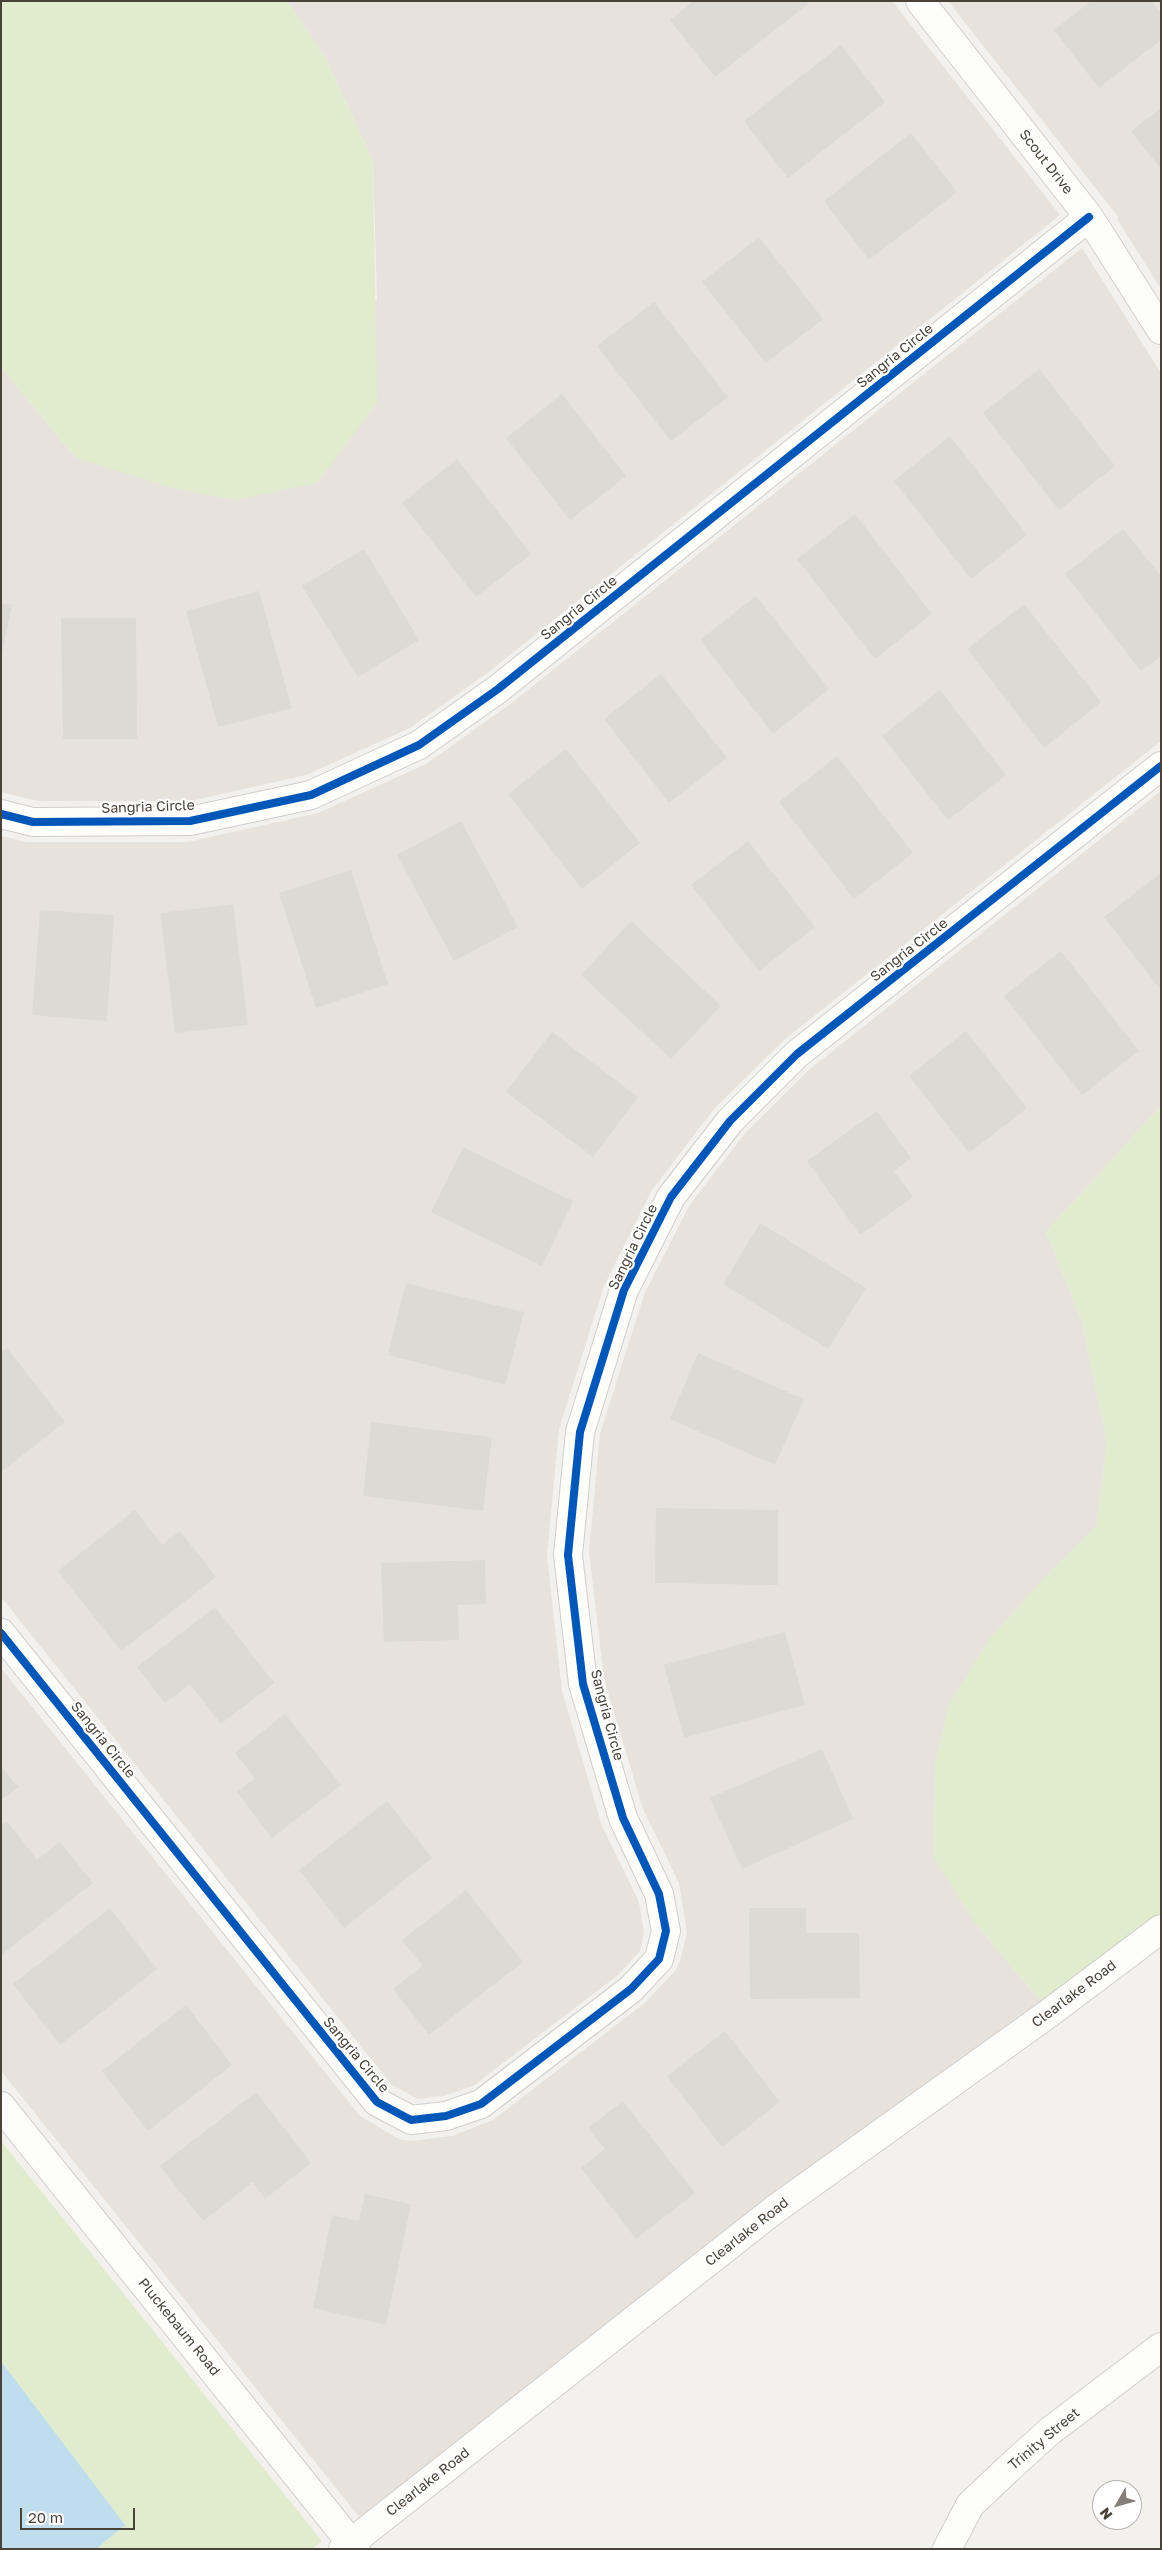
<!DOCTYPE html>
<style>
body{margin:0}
#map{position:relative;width:1162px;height:2550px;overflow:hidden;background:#f3f1ed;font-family:"Golos Text",sans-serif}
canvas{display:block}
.frame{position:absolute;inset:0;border:2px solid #494239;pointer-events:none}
.north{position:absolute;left:1092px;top:2480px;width:50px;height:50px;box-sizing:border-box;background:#fff;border:1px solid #b6b3b0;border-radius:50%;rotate:232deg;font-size:14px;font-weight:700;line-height:20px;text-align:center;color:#494239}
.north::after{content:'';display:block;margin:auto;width:18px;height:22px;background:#847f78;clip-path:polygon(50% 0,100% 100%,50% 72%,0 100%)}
.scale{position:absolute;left:20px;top:2508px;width:115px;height:22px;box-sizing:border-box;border:2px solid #494239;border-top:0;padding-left:6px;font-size:15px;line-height:18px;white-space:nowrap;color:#494239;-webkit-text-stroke:4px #fff;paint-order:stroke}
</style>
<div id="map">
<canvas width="1162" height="2550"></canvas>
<div class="frame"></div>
<div class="north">N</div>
<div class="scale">20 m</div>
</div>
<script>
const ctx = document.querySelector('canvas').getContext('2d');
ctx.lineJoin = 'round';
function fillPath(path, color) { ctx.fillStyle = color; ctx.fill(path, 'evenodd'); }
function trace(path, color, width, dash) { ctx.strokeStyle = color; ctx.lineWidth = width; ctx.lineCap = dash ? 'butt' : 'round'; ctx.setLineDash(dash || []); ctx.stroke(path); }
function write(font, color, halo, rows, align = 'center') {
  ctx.font = font + ' "Golos Text",sans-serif'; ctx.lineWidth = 4.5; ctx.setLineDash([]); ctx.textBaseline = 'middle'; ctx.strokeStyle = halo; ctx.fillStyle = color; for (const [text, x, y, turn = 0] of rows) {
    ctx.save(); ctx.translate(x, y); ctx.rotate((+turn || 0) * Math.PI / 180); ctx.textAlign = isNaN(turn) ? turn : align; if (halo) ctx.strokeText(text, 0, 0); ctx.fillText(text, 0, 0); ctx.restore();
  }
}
const residential = new Path2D(`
 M287,1H892L1060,215L486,674L410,728L306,775L191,801H38L1,792V367L76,458L377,300L373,161L325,57Z
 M948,1H1161V289L1117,219L1119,218Z
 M1082,248L1161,373V741L785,1039L714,1109L652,1190L604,1286L559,1429L547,1555L562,1691L602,1826L639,1902L644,1933L640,1951L618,1975L473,2086L444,2096L418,2099L392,2085L1,1597V836L25,842H188L318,813L426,764L509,705Z
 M1161,791V1106L1046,1232L1082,1321L1107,1443L1096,1527L1048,1574L975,1923L1037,1997L1049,2002L369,2529L1,2071V1668L360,2116L399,2139L411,2141L452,2136L493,2120L646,2002L675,1971L680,1961L687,1933L679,1883L643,1809L604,1678L589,1552L600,1434L644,1295L689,1206L746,1132L810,1069Z`);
const green = new Path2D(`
 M1,1H287L325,57L373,161L377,403L317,483L235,500L176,489L76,458L1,367Z
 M1161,1106V1920L1049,2002L1037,1997L975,1923L933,1857L935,1761L950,1702L990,1638L1048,1574L1096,1527L1107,1443L1082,1321L1046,1232Z
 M1,2141L322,2541L312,2549H96L124,2525L1,2361Z`);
const water = new Path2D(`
 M1,2361L125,2525L96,2549H1Z`);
const building = new Path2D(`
 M694,1H806L808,4L715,77L670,20Z
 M1091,1H1151L1161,14V40L1099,88L1054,30Z
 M841,45L885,102L788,178L744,121Z
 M1161,108V169L1131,131Z
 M911,133L957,192L869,260L824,201Z
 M759,237L823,319L766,363L702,282Z
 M654,302L728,397L671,441L597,346Z
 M1039,369L1115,466L1059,510L983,413Z
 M562,394L626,476L570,520L506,438Z
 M950,436L1027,535L971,579L894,481Z
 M457,459L531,554L476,597L402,503Z
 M855,514L932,614L875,659L797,559Z
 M1123,529L1161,576V656L1141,671L1065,574Z
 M364,549L419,640L358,677L302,586Z
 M259,591L292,708L218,727L186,611Z
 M756,596L829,689L773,734L700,640Z
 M1,603L12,605L2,653L1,652Z
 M1024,604L1101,702L1044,748L967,649Z
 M61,618H136L137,739H63Z
 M661,674L727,758L669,803L604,719Z
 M940,690L1006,775L948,820L882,736Z
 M566,749L640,843L582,889L508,794Z
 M837,756L913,853L854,899L779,802Z
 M461,821L518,927L454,961L397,855Z
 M748,841L815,927L759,971L691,885Z
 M351,870L388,984L316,1008L279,893Z
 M1161,873V990L1104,917Z
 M233,904L248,1025L175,1033L160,913Z
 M40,910L114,915L107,1021L32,1015Z
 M631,921L721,1006L671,1059L581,975Z
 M1061,951L1139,1051L1082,1095L1004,996Z
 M966,1031L1027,1108L969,1153L909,1076Z
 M552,1032L638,1097L593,1157L506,1092Z
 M877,1111L911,1158L894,1171L913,1197L860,1235L807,1161Z
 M463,1147L573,1201L542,1266L431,1212Z
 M760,1223L866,1288L828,1349L723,1284Z
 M406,1283L524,1312L505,1385L388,1355Z
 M7,1348L65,1422L1,1472V1352Z
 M698,1353L804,1399L775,1465L670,1419Z
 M371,1422L492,1437L483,1511L363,1496Z
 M656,1508L778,1510V1585L655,1583Z
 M135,1510L162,1545L180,1531L216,1577L121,1651L58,1571Z
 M485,1560L486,1604L458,1605L459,1640L384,1642L381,1563Z
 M215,1607L274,1683L221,1724L190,1684L165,1703L137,1667Z
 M785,1632L805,1705L684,1738L664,1665Z
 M285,1714L341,1785L272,1838L237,1792L255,1778L235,1753Z
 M822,1749L853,1819L742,1869L710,1798Z
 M1,1766L18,1787L1,1800Z
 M387,1801L432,1858L344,1928L299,1870Z
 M7,1821L37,1860L60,1842L93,1883L1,1955V1825Z
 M466,1890L523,1962L429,2035L393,1989L423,1966L402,1940Z
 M110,1908L157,1969L60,2045L13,1984Z
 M749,1908H806V1933H859L860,1998L750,1999Z
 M186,2005L232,2065L148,2131L102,2071Z
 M725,2031L780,2102L722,2147L667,2076Z
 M256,2092L311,2163L265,2199L253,2182L203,2221L160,2166Z
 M623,2101L695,2193L636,2239L581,2168L605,2149L588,2128Z
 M365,2194L411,2204L386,2325L313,2308L332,2215L359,2221Z`);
const minor = new Path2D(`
 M920,1L1089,217L1161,330
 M1,814L33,822L190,821L311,795L419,745L498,689L1089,217
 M1,1633L377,2102L411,2120L446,2116L481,2104L631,1989L659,1959L666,1931L659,1894L623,1818L583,1684L568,1555L580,1432L624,1290L671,1197L730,1121L797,1054L1161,766
 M1,2106L356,2549
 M343,2549L774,2210L1048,2014L1161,1929
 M947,2549L970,2505L1008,2469L1050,2431L1161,2347`);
const cycleway = new Path2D(`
 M1,814L33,822L190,821L311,795L419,745L498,689L1089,217
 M1,1633L377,2102L411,2120L446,2116L481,2104L631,1989L659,1959L666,1931L659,1894L623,1818L583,1684L568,1555L580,1432L624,1290L671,1197L730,1121L797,1054L1161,766`);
const streetNames = [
 ["Scout Drive",1046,162,52],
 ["Sangria Circle",895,356,-39],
 ["Sangria Circle",579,608,-39],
 ["Sangria Circle",148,807,-2],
 ["Sangria Circle",909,950,-38],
 ["Sangria Circle",633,1247,-64],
 ["Sangria Circle",607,1715,75],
 ["Sangria Circle",103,1740,51],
 ["Clearlake Road",1074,1994,-37],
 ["Sangria Circle",356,2055,50],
 ["Clearlake Road",747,2232,-38],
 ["Pluckebaum Road",179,2327,51],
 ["Trinity Street",1044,2439,-40],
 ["Clearlake Road",428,2482,-38]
];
fillPath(residential, '#e7e2db');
fillPath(green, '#e1ecce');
fillPath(water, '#c0ddee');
fillPath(building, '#dddad5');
trace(minor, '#d1cfcb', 30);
trace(minor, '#fdfdfc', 28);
trace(cycleway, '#0057b8', 8);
write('14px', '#494239', '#fff', streetNames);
</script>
